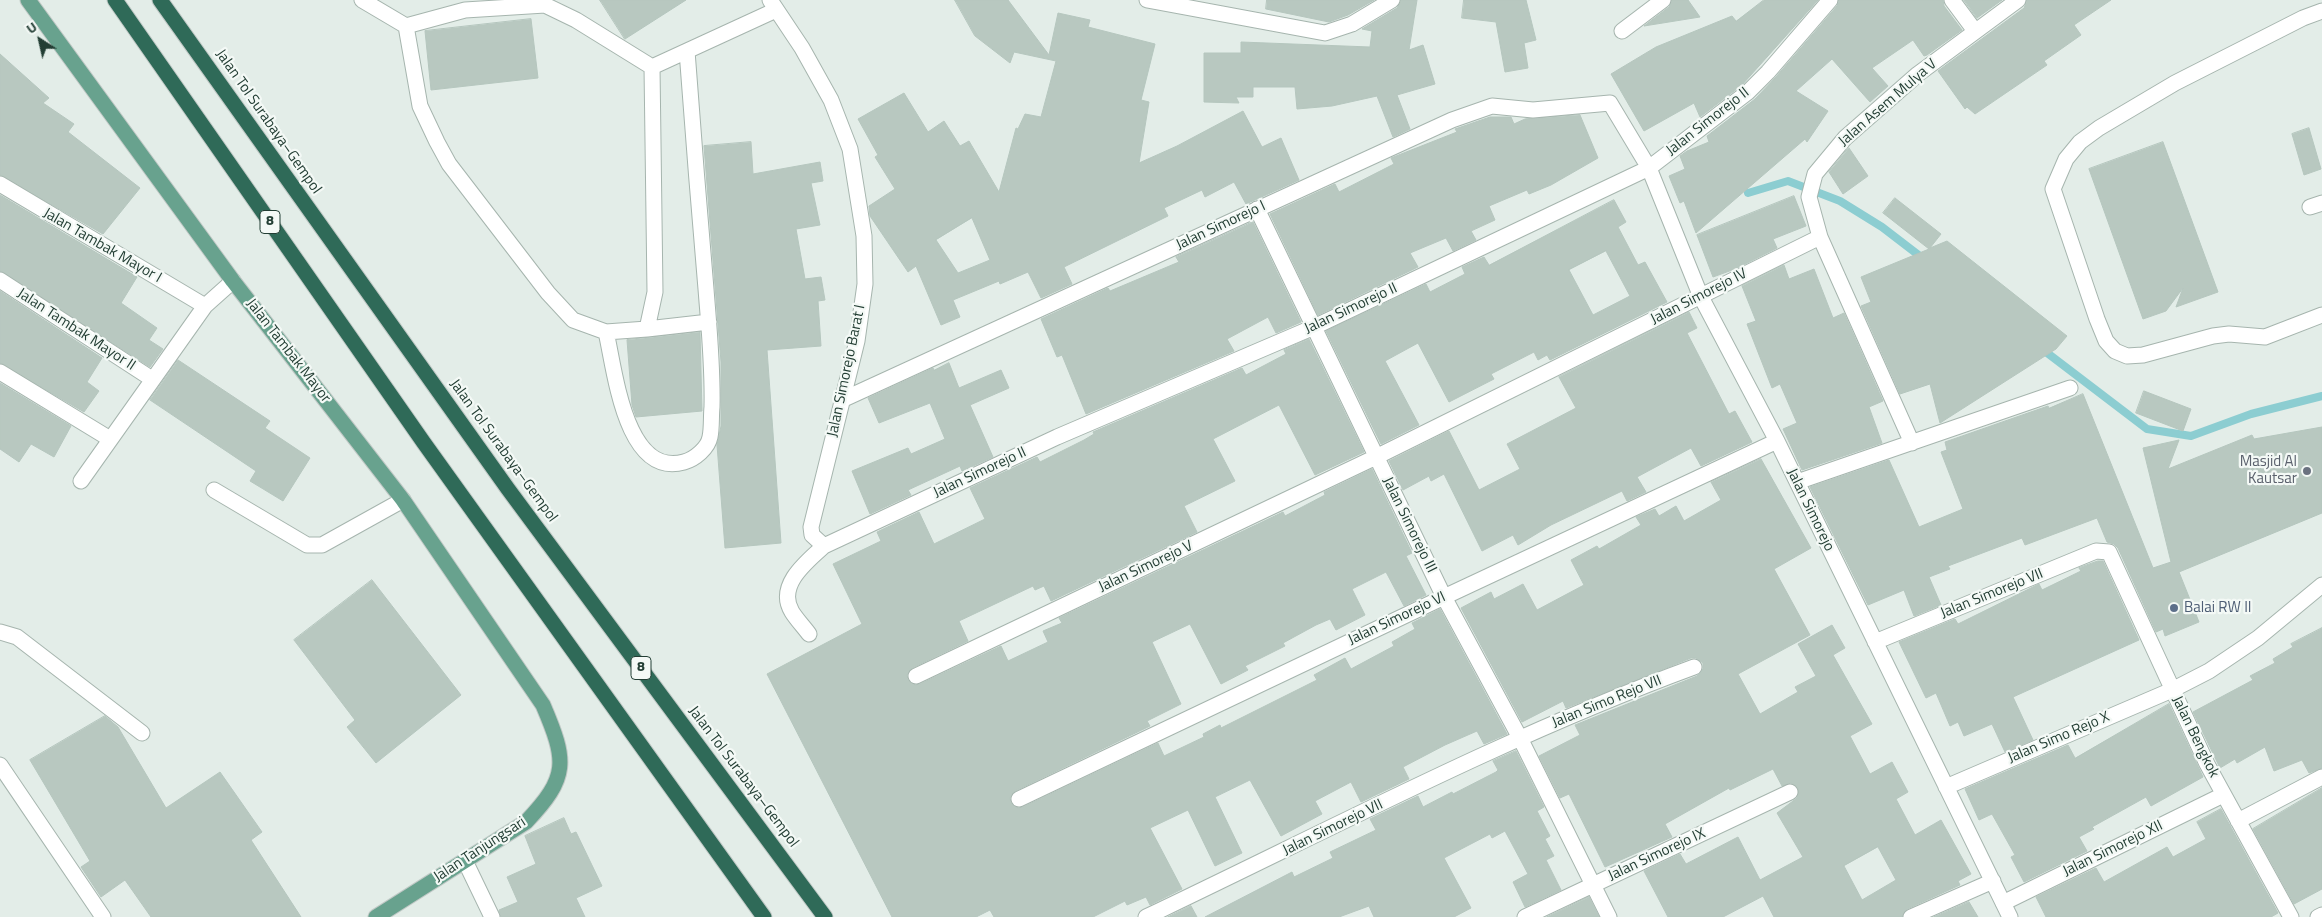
<!DOCTYPE html>
<meta charset="utf-8">
<style>
body{margin:0}
#map{position:relative;width:2322px;height:917px;overflow:hidden;background:#e3ede8;font-family:"Titillium Web",sans-serif}
canvas{display:block}
.north{position:absolute;left:15px;top:15px;width:50px;height:50px;-webkit-text-stroke:4px #f4f9f6;paint-order:stroke;rotate:325deg;font-size:14px;font-weight:700;line-height:20px;text-align:center;color:#233e34}
.north::after{content:'';display:block;margin:auto;width:18px;height:22px;background:#233e34;clip-path:polygon(50% 0,100% 100%,50% 72%,0 100%)}
</style>
<div id="map">
<canvas width="2322" height="917"></canvas>
<div class="north">U</div>
</div>
<script>
const ctx = document.querySelector('canvas').getContext('2d');
ctx.lineJoin = 'round';
function trace(path, color, width, dash) { ctx.strokeStyle = color; ctx.lineWidth = width; ctx.lineCap = dash ? 'butt' : 'round'; ctx.setLineDash(dash || []); ctx.stroke(path); }
function fillPath(path, color) { ctx.fillStyle = color; ctx.fill(path, 'evenodd'); }
function write(font, color, halo, rows, align = 'center') {
  ctx.font = font + ' "Titillium Web",sans-serif'; ctx.lineWidth = 4.5; ctx.setLineDash([]); ctx.textBaseline = 'middle'; ctx.strokeStyle = halo; ctx.fillStyle = color; for (const [text, x, y, turn = 0] of rows) {
    ctx.save(); ctx.translate(x, y); ctx.rotate((+turn || 0) * Math.PI / 180); ctx.textAlign = isNaN(turn) ? turn : align; if (halo) ctx.strokeText(text, 0, 0); ctx.fillText(text, 0, 0); ctx.restore();
  }
}
const stream = new Path2D(`
 M1748,193L1788,181L1840,201L1882,227L1925,260
 M2042,349L2147,429L2191,436L2251,414L2322,396`);
const building = new Path2D(`
 M600,0H686L625,39Z
 M955,0H1008L1049,55L1058,13L1090,20L1088,27L1155,44L1141,100L1149,102L1139,163L1177,146L1243,111L1262,147L1281,138L1299,180L1246,204L1234,182L1205,197L1202,190L1164,208L1168,216L1064,267L1072,284L1041,298L1028,272L1000,284L999,281L953,300L960,317L941,325L916,266L908,272L870,216L869,206L895,189L875,157L878,155L858,119L904,93L928,132L944,121L960,146L969,141L999,192L1016,128L1018,129L1025,114L1041,117L1056,61L1014,52L1010,63L975,36ZM972,218L990,260L958,273L936,240Z
 M1267,0H1374L1348,15L1329,22L1266,9Z
 M1401,0H1417L1409,50L1423,45L1435,84L1397,95L1410,129L1393,137L1377,96L1332,106L1297,109L1295,87H1253V97H1236L1239,103L1204,102V53H1241V42L1370,47L1372,31L1362,29L1397,8Z
 M1464,0H1526L1536,40L1524,43L1528,68L1505,72L1496,22L1462,18Z
 M1672,0H1688L1700,17L1644,26L1669,7Z
 M1764,0H1818L1742,85L1700,117L1694,103L1644,131L1611,74L1656,47L1732,16L1736,21Z
 M1839,0H1943L1944,6L1962,30L1927,55L1924,56L1913,40L1872,68L1888,86L1870,102L1832,59L1796,91L1828,111L1807,142L1805,139L1696,233L1684,201L1680,203L1669,176L1685,169L1680,156L1687,151L1709,142L1707,136L1755,99L1775,78L1837,6Z
 M1964,0H2002L1977,18Z
 M2027,0H2111L2074,25L2081,35L2044,61L2047,65L1975,114L1967,107L1965,109L1938,71L2024,8Z
 M531,19L538,78L431,90L425,31Z
 M0,54L49,98L43,103L74,124L68,132L140,188L103,234L0,175Z
 M1580,115L1598,158L1551,185L1529,194L1527,190L1489,206L1495,220L1471,231L1476,240L1453,251L1446,238L1410,253L1418,267L1318,315L1270,214L1335,184L1339,192L1394,164L1391,158L1457,132L1455,129L1490,117H1511L1514,124L1525,119Z
 M2309,128L2321,169L2304,175L2292,134Z
 M751,142L753,174L820,162L823,181L811,183L820,225L796,229L805,279L821,277L825,300L818,301L821,346L767,350L781,543L725,548L717,445L721,426V362L704,146Z
 M2163,142L2218,292L2176,307L2183,288L2166,311L2143,319L2089,169Z
 M1849,148L1868,176L1843,194L1829,172Z
 M0,195L137,277L121,303L157,328L149,340L163,349L150,367L0,271Z
 M1794,196L1806,226L1773,239L1777,248L1735,269L1713,277L1697,235Z
 M1895,198L1941,234L1930,248L1947,241L2067,336L2056,349L1940,423L1930,384L1900,394L1861,306L1871,302L1861,277L1929,249L1883,213Z
 M1614,200L1626,222L1618,227L1638,265L1645,262L1667,302L1550,360L1547,355L1538,360L1534,352L1491,374L1494,379L1449,402L1418,343L1385,361L1419,425L1381,444L1326,331L1426,284L1430,292L1465,274L1462,267L1484,257L1489,265ZM1606,251L1630,296L1593,315L1569,270Z
 M1253,222L1301,322L1276,333L1268,317L1227,339L1234,351L1086,414L1062,355L1057,357L1041,319L1108,288L1110,291L1179,262L1176,257Z
 M1784,265L1789,279L1814,269L1833,318L1844,313L1883,401L1869,407L1882,443L1802,470L1783,429L1797,423L1780,384L1772,388L1747,324L1756,321L1742,286Z
 M0,291L102,358L87,382L99,391L84,412L0,363Z
 M1689,312L1697,328L1687,333L1729,414L1735,411L1752,442L1701,466L1691,448L1637,477L1646,492L1627,501L1622,491L1551,525L1518,545L1513,535L1482,551L1444,474L1431,481L1429,476L1403,490L1389,461L1449,431L1479,490L1520,469L1507,444L1576,408L1559,377Z
 M700,332L702,411L636,417L632,405L627,340Z
 M1309,339L1364,452L1315,475L1279,405L1213,439L1235,481L1184,506L1197,532L1051,601L1044,586L1035,590L1033,586L959,621L968,641L912,668L907,675L908,680L915,685L920,684L1001,646L1008,661L1048,642L1043,631L1062,623L1059,618L1258,524L1283,512L1285,516L1325,495L1324,492L1372,469L1412,553L1406,556L1426,595L1404,606L1386,572L1352,589L1365,615L1336,630L1330,619L1316,625L1283,643L1285,646L1245,666L1248,670L1221,684L1190,624L1152,642L1181,704L1147,721L1150,726L1015,791L1010,798L1011,803L1018,808L1023,807L1158,743L1164,756L1204,737L1203,734L1220,725L1221,728L1317,680L1314,675L1345,658L1351,669L1394,646L1392,642L1415,629L1412,623L1440,609L1507,734L1484,744L1477,731L1445,745L1403,767L1409,779L1361,802L1351,782L1315,801L1322,814L1281,836L1250,780L1215,797L1242,853L1215,866L1188,810L1150,828L1182,889L1150,905L1146,897L1127,905L1125,901L1093,917H994L990,910L976,917H892L767,674L862,624L833,564L881,541L877,532L919,512L934,544L985,519L970,488L1037,457L1040,462L1084,440L1094,434L1093,432L1242,368L1246,375L1286,354L1284,350Z
 M178,360L270,421L265,428L310,458L283,501L250,481L256,471L150,400Z
 M949,363L959,388L1001,370L1009,388L970,405L993,457L962,471L960,466L908,490L911,495L870,514L852,471L908,448L911,454L945,439L930,403L879,423L868,398L933,368L934,370Z
 M0,383L71,426L54,457L31,444L19,462L0,449Z
 M2144,391L2191,409L2183,431L2136,413Z
 M2083,394L2153,568L2171,562L2143,448L2179,440L2168,469L2252,435L2254,439L2322,427V513L2179,572L2199,622L2165,636L2163,629L2156,632L2118,548L2114,544L2107,542L2097,518L2025,545L2022,538L1948,566L1950,569L1929,577L1941,605L1914,616L1904,590L1868,605L1810,487L1889,460L1919,527L1963,509L1941,452L1947,450L1945,442L2048,406L2049,408Z
 M1761,459L1811,548L1774,569L1810,635L1738,674L1760,714L1798,692L1795,687L1816,676L1798,644L1832,625L1845,648L1833,655L1872,724L1850,736L1870,774L1892,762L1908,792L1896,799L1915,835L1941,820L1971,874L1958,881L1960,885L1907,909L1902,917H1774L1763,896L1723,917H1668L1644,871L1680,854L1686,864L1738,837L1760,880L1803,857L1777,813L1797,798L1798,788L1791,783L1782,786L1773,769L1730,790L1729,788L1665,824L1672,837L1605,867L1569,794L1560,798L1539,756L1580,735L1575,725L1697,676L1703,669V663L1696,658H1691L1566,708L1563,701L1522,722L1461,608L1491,592L1494,599L1523,584L1537,610L1584,585L1571,560L1597,546L1599,549L1641,525L1636,517L1655,509L1659,516L1676,506L1684,521L1721,500L1711,482ZM1878,847L1896,880L1862,900L1844,866Z
 M2098,561H2103L2139,640L2013,697L2033,740L2005,752L1992,724L1964,736L1958,722L1950,726L1936,693L1926,698L1899,642L1955,619L1958,624L2039,584L2042,590L2081,571L2079,568Z
 M372,580L461,695L376,763L347,727L355,720L294,640Z
 M2322,628V768L2309,773L2302,760L2274,771L2265,747L2237,763L2235,759L2220,768L2193,712L2253,680L2250,676L2275,663L2273,659L2293,647L2291,644Z
 M2169,704L2203,777L2151,806L2146,797L2092,827L2094,829L2079,837L2087,851L2024,882L2011,857L2015,855L1992,814L1979,820L1965,789L2068,745L2075,758Z
 M105,716L118,727L166,808L220,772L262,832L251,840L301,917H151L125,880L101,897L81,867L90,861L30,760Z
 M1516,751L1544,807L1537,811L1550,836L1545,839L1554,856L1546,860L1561,890L1525,907L1513,882L1528,874L1505,831L1492,838L1490,834L1444,858L1471,908L1454,917H1374L1369,906L1339,917H1205L1292,872L1294,877L1333,858L1330,852L1376,830L1370,819L1418,796L1423,807L1452,792L1453,794L1496,772L1498,770L1493,761Z
 M2322,788V889L2294,904L2253,829Z
 M2221,809L2278,913L2271,917H2046L2036,897L2096,868L2104,882L2167,847L2173,857L2206,839L2197,822Z
 M564,818L571,834L576,832L602,886L576,898L585,917H501L499,910L518,902L507,877L536,864L525,836Z
 M1589,897L1599,917H1547Z
 M1969,902L1978,917H1934Z
 M1191,906L1197,917H1168Z`);
const minor = new Path2D(`
 M362,0L406,26
 M770,0L802,48L831,100L850,149L864,236L865,284L857,341L811,527L812,535L824,546
 M1147,0L1325,33L1352,24L1392,0
 M1952,0L1975,31
 M545,5L576,20L652,67L655,292L647,329L606,332L573,320L548,293L449,164L437,142L420,106L406,26L465,10Z
 M2322,11L2303,18L2175,83L2099,128L2080,142L2066,159L2053,189L2097,319L2106,341L2115,351L2127,356L2143,355L2213,336L2229,334L2265,337L2322,315
 M1622,31L1663,0
 M652,67L776,10
 M0,184L205,306
 M2310,207L2322,203
 M1257,209L1444,597L1520,738L1609,917
 M1820,237L1809,197L1815,174L1845,138L1918,74L2018,0
 M0,280L152,379
 M647,329L709,322
 M606,332C615,370 625,478 684,462C695,459 708,448 710,437C712,428 711,416 712,407C713,367 709,328 706,289C699,210 693,130 687,51
 M0,372L110,439
 M844,399L1452,120L1492,106L1533,110L1610,103L1649,168L1701,297L1777,441L2010,917
 M81,481L205,306L233,281
 M1797,482L2070,388
 M214,490L307,545H322L403,500
 M0,632L17,637L142,733
 M809,634C804,627 797,620 792,612C776,586 806,562 824,546L1057,437L1314,327L1649,168L1748,92L1768,72L1830,0
 M1875,642L2096,551L2109,552L2207,764L2291,917
 M916,676L1376,457L1820,237L1912,443
 M0,765L103,917
 M1946,787L2172,690L2209,671L2258,638L2322,585
 M1019,799L1444,597L1777,441
 M2238,821L2322,777
 M465,861L492,917
 M2003,903L2223,795
 M1146,917C1327,831 1506,736 1694,667
 M1525,917L1790,792
 M1911,917L1993,881
 M2318,917L2322,915`);
const major = new Path2D(`
 M28,0L233,281L403,500L543,705C567,761 569,777 526,822L376,917`);
const highway = new Path2D(`
 M115,0L424,443L764,917
 M160,0L508,489L825,917`);
const markers = [
 [2307,471,5,"#6b7280"],
 [2174,608,5,"#5c6f8a"]
];
const shields = [
 [270,222,20],
 [641,668,20]
];
const shieldNames = [
 ["8",270,222],
 ["8",641,668]
];
const streetNames = [
 ["Jalan Asem Mulya V",1888,103,-41],
 ["Jalan Tol Surabaya–Gempol",268,122,55],
 ["Jalan Simorejo II",1708,122,-38],
 ["Jalan Simorejo I",1221,226,-25],
 ["Jalan Tambak Mayor I",102,246,30],
 ["Jalan Simorejo IV",1699,297,-27],
 ["Jalan Simorejo II",1351,309,-25],
 ["Jalan Tambak Mayor II",76,330,33],
 ["Jalan Tambak Mayor",288,351,52],
 ["Jalan Simorejo Barat I",847,371,-78],
 ["Jalan Tol Surabaya–Gempol",503,451,54],
 ["Jalan Simorejo II",980,473,-25],
 ["Jalan Simorejo",1810,510,64],
 ["Jalan Simorejo III",1409,525,64],
 ["Jalan Simorejo V",1146,567,-25],
 ["Jalan Simorejo VII",1992,594,-22],
 ["Jalan Simorejo VI",1397,619,-25],
 ["Jalan Simo Rejo VII",1607,702,-22],
 ["Jalan Bengkok",2195,737,64],
 ["Jalan Simo Rejo X",2059,738,-23],
 ["Jalan Tol Surabaya–Gempol",743,777,53],
 ["Jalan Simorejo VII",1333,828,-26],
 ["Jalan Simorejo XII",2113,849,-26],
 ["Jalan Tanjungsari",480,850,-33],
 ["Jalan Simorejo IX",1657,855,-25]
];
const worshipNames = [
 ["Masjid Al",2297,462],
 ["Kautsar",2297,479]
];
const serviceNames = [
 ["Balai RW II",2184,608]
];
trace(stream, '#8ccdd1', 8);
fillPath(building, '#b8c8c0');
trace(building, '#b5c6be', 1);
trace(minor, '#a6b5ae', 17);
trace(major, '#c1c9c6', 17);
trace(highway, '#c1c9c6', 17);
trace(minor, '#fff', 15);
trace(major, '#68a28e', 15);
trace(highway, '#2f6a58', 15);
for (const [x, y, r, color] of markers) { const dot = new Path2D(); dot.arc(x, y, r, 0, 2 * Math.PI); ctx.fillStyle = color; ctx.fill(dot); trace(dot, '#f4f9f6', 2); }
for (const [x, y, w] of shields) { const box = new Path2D(); box.roundRect(x - w / 2, y - 11.5, w, 23, 4); ctx.fillStyle = '#f4f9f6'; ctx.fill(box); trace(box, '#233e34', 1); }
write('bold 14px', '#233e34', null, shieldNames);
write('15px', '#233e34', '#f4f9f6', streetNames);
write('15px', '#5b616d', '#f4f9f6', worshipNames, 'right');
write('15px', '#4e5e75', '#f4f9f6', serviceNames, 'left');
</script>
